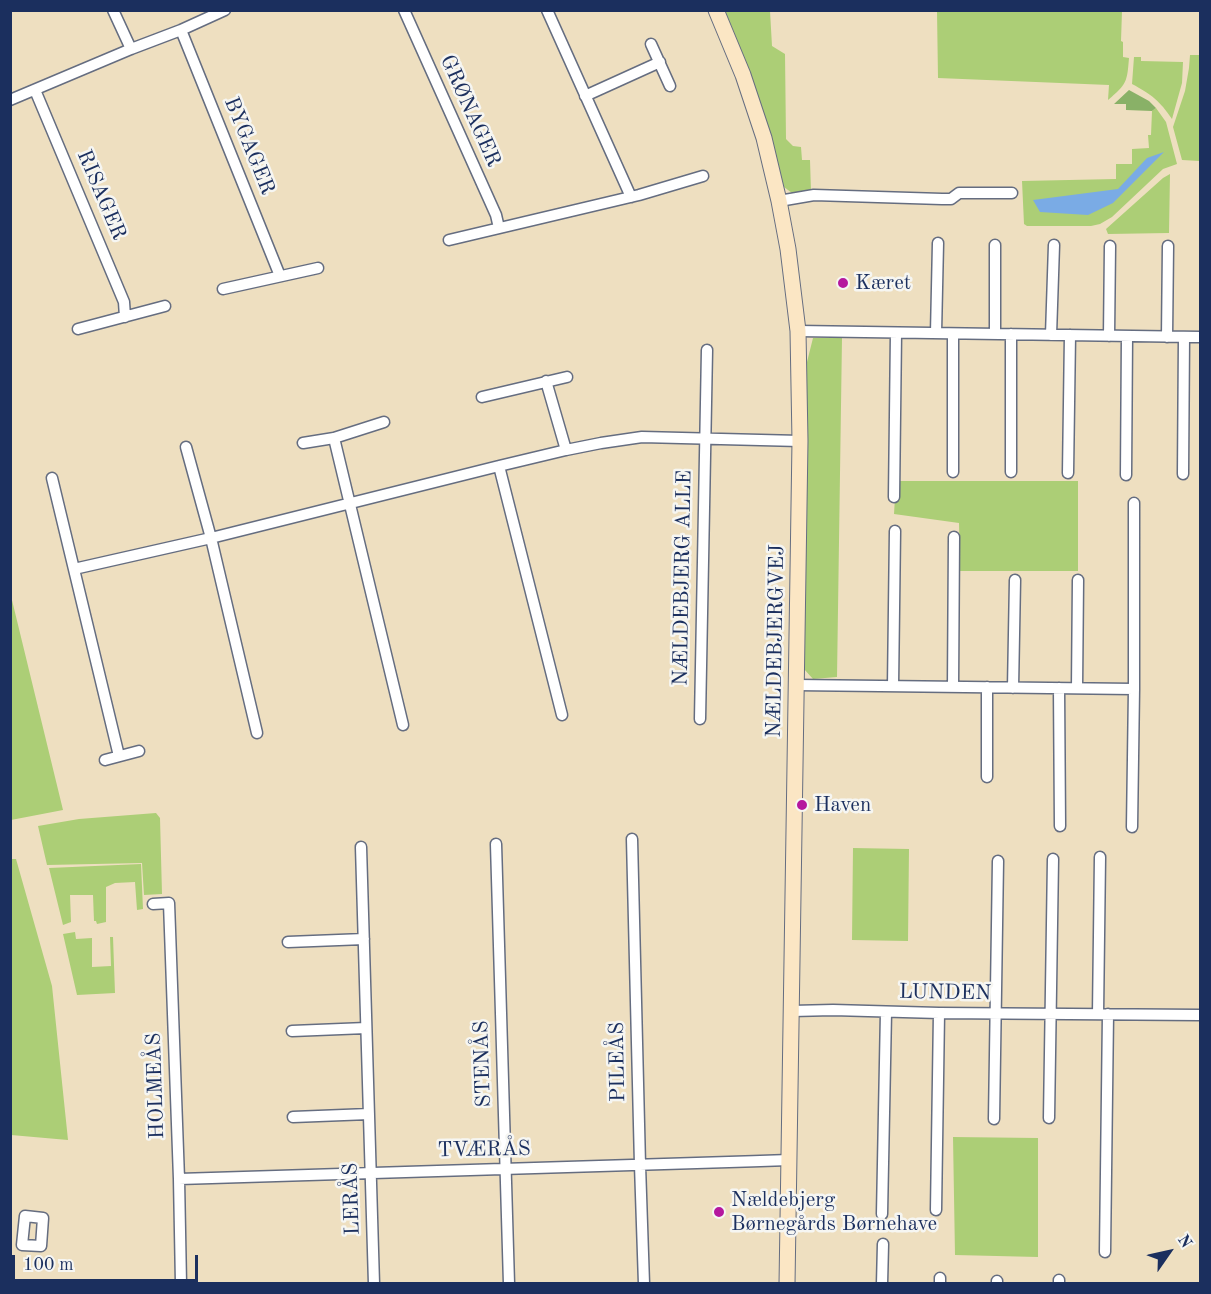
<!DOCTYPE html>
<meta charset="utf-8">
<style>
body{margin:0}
#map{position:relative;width:1211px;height:1294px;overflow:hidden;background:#eedfc0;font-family:"Old Standard TT",serif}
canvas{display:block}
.frame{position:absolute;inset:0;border:12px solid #1b2f5e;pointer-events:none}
.north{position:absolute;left:1139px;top:1222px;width:60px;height:60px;-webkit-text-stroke:4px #f6f6f2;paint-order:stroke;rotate:56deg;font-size:16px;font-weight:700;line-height:24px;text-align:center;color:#1b2f5e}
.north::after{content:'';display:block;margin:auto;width:21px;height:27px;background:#1b2f5e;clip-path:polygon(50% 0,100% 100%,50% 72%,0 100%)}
.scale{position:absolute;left:12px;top:1255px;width:186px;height:27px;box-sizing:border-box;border:3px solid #1b2f5e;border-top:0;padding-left:8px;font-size:18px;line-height:21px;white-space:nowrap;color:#1b2f5e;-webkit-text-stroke:4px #f6f6f2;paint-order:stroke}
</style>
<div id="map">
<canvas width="1211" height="1294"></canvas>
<div class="frame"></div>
<div class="north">N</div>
<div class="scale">100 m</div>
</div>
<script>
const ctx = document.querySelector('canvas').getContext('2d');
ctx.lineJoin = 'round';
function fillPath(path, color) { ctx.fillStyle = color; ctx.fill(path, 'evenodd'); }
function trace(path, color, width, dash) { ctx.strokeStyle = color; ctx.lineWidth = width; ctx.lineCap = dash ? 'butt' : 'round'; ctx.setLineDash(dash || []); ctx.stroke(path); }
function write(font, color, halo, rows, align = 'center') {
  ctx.font = font + ' "Old Standard TT",serif'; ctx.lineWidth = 5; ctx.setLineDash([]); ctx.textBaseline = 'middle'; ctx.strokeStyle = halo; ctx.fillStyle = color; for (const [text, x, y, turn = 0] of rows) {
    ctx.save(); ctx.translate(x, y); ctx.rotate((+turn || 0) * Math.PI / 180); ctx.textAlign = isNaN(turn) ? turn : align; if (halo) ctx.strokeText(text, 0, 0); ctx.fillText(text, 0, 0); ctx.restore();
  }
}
const green = new Path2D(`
 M725,11H770L772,46L785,54L786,139L793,146L801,147L802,160H810L811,192L792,193L784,187C768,127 750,67 725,11Z
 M922,11H1122L1121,41L1123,42V57L1129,58C1127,82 1127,84 1108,100L1109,85L938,78L937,11Z
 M1190,55H1200V161L1182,160L1173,127L1185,91L1189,68Z
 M1134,57H1141V61L1183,62L1182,83L1172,119C1160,101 1151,94 1132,84Z
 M1156,108L1166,122L1177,164L1163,169L1112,217L1100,224L1091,226H1027L1024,224L1022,181L1116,179V164H1132V149L1149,148L1148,135H1151L1152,111Z
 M1170,174L1169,233L1108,234L1106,229L1163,178Z
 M813,338H842L837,677L813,679L804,669L807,362Z
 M896,481H1078V571H960L959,523L894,514Z
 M11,596L63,810L11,820H10Z
 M156,813L160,818L162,894L144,895L142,863L47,865L38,826L79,819Z
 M853,848L909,849L908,941L852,940Z
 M10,859H16L52,986L68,1140L11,1135Z
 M141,864L143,909L137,910L135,882L115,883L106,887V922L97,924L96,921H94L93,895H70L71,922L63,925L49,868Z
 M75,932L76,939L92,938V967L111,966L110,937H113L115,993L77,995L63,934Z
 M953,1137L1038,1138V1257L955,1255Z`);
const forest = new Path2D(`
 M1129,90L1149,101L1156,108L1152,111L1126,110V104H1114Z`);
const water = new Path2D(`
 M1164,152L1113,203L1088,215L1040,212L1033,200L1118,189L1147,158Z`);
const street = new Path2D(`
 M113,10L131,49
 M404,10L496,215L499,228
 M547,10L631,197
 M181,30L280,276
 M651,44L670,86
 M35,90L124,302L125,317
 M585,96L660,62
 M10,100L131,49L181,30L225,10
 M779,201L814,195L942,199H951L959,193H1012
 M449,240L639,195L703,176
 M223,289L318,268
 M78,329L165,306
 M798,331L1200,337
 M936,333L938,243
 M995,334V245
 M1051,335L1054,245
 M1109,336L1110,246
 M1167,337L1168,246
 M546,381L566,450
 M482,397L567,377
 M334,438L403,725
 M303,443L334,438L384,422
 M186,447L211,538L257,733
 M499,466L562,715
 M953,472V334
 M1011,472V334
 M1068,473L1070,335
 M1183,474L1184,337
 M1126,475L1127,336
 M52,478L119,756
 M894,497L896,333
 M74,569L211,538L499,466L566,450L601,443L642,437L800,441
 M796,685L1134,689
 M893,686L895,531
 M953,687L954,537
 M1013,688L1015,580
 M1059,688L1060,826
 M1077,688L1078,580
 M700,719L707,350
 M105,760L139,751
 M987,777V687
 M1132,827L1134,689V503
 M632,839L640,1165L644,1284
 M496,844L509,1284
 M361,847L374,1284
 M153,904L169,903L179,1179L181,1284
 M288,942L364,939
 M792,1011L833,1010L939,1013L1200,1015
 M1098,1014L1100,857
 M292,1031L366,1028
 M293,1117L369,1114
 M1049,1118L1053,859
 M994,1119L998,861
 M179,1179C383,1172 586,1167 789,1160
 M936,1210L939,1013
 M882,1214L886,1012
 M25,1216L43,1218L41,1246L22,1245Z
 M1105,1252L1108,1014
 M882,1284L883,1244
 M940,1284V1278
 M997,1284V1281
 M1059,1284V1280`);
const secondary = new Path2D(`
 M716,10L743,75L764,138L779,201L788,249L798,331L800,441L787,1284`);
const markers = [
 [843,283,6,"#b5179e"],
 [802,805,6,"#b5179e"],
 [719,1212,6,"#b5179e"]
];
const streetNames = [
 ["GRØNAGER",470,111,66],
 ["BYGAGER",249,146,68],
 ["RISAGER",101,195,67],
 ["NÆLDEBJERG ALLE",683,578,-89],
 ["NÆLDEBJERGVEJ",776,641,-89],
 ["LUNDEN",945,993,1],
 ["PILEÅS",618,1062,-91],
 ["STENÅS",483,1064,-92],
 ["HOLMEÅS",156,1086,-92],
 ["TVÆRÅS",484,1150,-1],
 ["LERÅS",352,1199,-92]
];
const poiNames = [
 ["Kæret",855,283],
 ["Haven",814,805],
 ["Nældebjerg",731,1200],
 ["Børnegårds Børnehave",731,1224]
];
fillPath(green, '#acce76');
fillPath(forest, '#89b167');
fillPath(water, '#7aabe5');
trace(street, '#656d80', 13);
trace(secondary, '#656d80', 17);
trace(street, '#fff', 10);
trace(secondary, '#fbe6c4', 15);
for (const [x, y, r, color] of markers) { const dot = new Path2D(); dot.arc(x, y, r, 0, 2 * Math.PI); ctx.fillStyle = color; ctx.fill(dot); trace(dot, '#f6f6f2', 2); }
write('21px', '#1b2f5e', '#f6f6f2', streetNames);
write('21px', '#1b2f5e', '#f6f6f2', poiNames, 'left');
</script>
